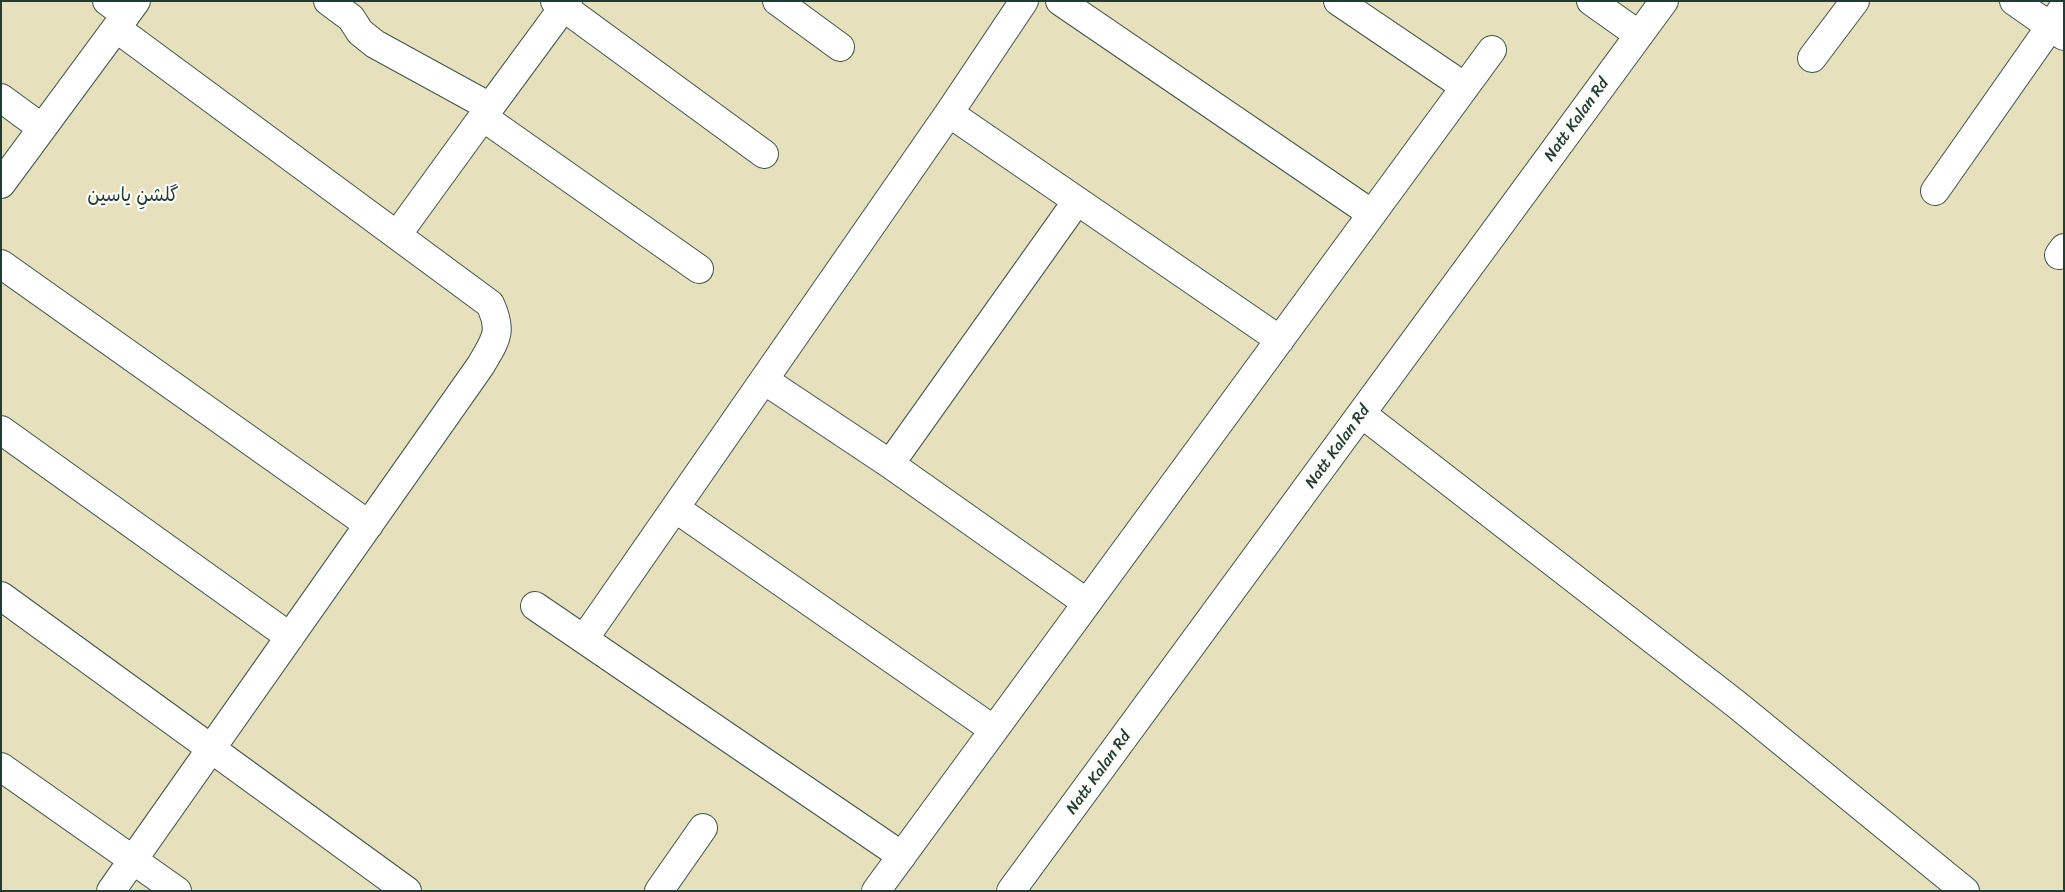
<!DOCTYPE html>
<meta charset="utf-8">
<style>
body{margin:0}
#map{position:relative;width:2065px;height:892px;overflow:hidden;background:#e6e0bc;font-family:Sriracha,sans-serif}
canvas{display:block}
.frame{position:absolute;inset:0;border:2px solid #1f3d34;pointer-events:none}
</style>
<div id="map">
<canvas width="2065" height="892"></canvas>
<div class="frame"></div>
</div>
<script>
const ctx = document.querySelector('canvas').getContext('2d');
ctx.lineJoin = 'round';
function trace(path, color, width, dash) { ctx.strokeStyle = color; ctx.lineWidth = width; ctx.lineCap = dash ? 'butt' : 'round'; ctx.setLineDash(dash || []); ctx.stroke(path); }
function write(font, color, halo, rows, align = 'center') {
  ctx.font = font + ' Sriracha,"Playpen Sans Arabic",sans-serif'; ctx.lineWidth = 4.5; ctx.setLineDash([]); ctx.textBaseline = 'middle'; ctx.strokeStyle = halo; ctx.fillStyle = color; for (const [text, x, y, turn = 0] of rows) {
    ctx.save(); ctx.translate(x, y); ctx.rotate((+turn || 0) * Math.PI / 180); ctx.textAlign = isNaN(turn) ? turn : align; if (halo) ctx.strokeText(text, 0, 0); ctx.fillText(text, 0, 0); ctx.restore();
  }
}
const street = new Path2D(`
 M107,1L126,15
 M328,1L351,18L360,32L375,44L490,107L568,1
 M555,1L764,154
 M777,1L840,47
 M1060,1L1372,214
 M1338,1L1465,87
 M1591,1L1639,35
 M2014,1L2064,36
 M1812,58L1855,1
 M1,98L42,128
 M949,113L1024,1
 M483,117L699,269
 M1,184L136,1
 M1935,191L2064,7
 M1077,201L890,464L1087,603
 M397,235L490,107
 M2059,255L2064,248
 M1,264L369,525
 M764,380L890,464
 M1362,414L1736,704L1965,891
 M1,430L290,637
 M675,508L994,730
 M1,596L407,891
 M535,606L902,856
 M584,639L949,113L1280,340
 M1,767L177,891
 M111,891L481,365C496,339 503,332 490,304L116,28
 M659,891L703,828
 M876,891L1492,50
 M1011,891L1664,1`);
const streetNames = [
 ["Natt Kalan Rd",1577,120,-54],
 ["Natt Kalan Rd",1338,447,-54],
 ["Natt Kalan Rd",1099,773,-54]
];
const quarterNames = [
 ["گلشنِ یاسین",133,196]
];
trace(street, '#3d5548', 30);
trace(street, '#fff', 28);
write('16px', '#1f3d34', '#fdfcf7', streetNames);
write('19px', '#1f3d34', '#fdfcf7', quarterNames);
</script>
